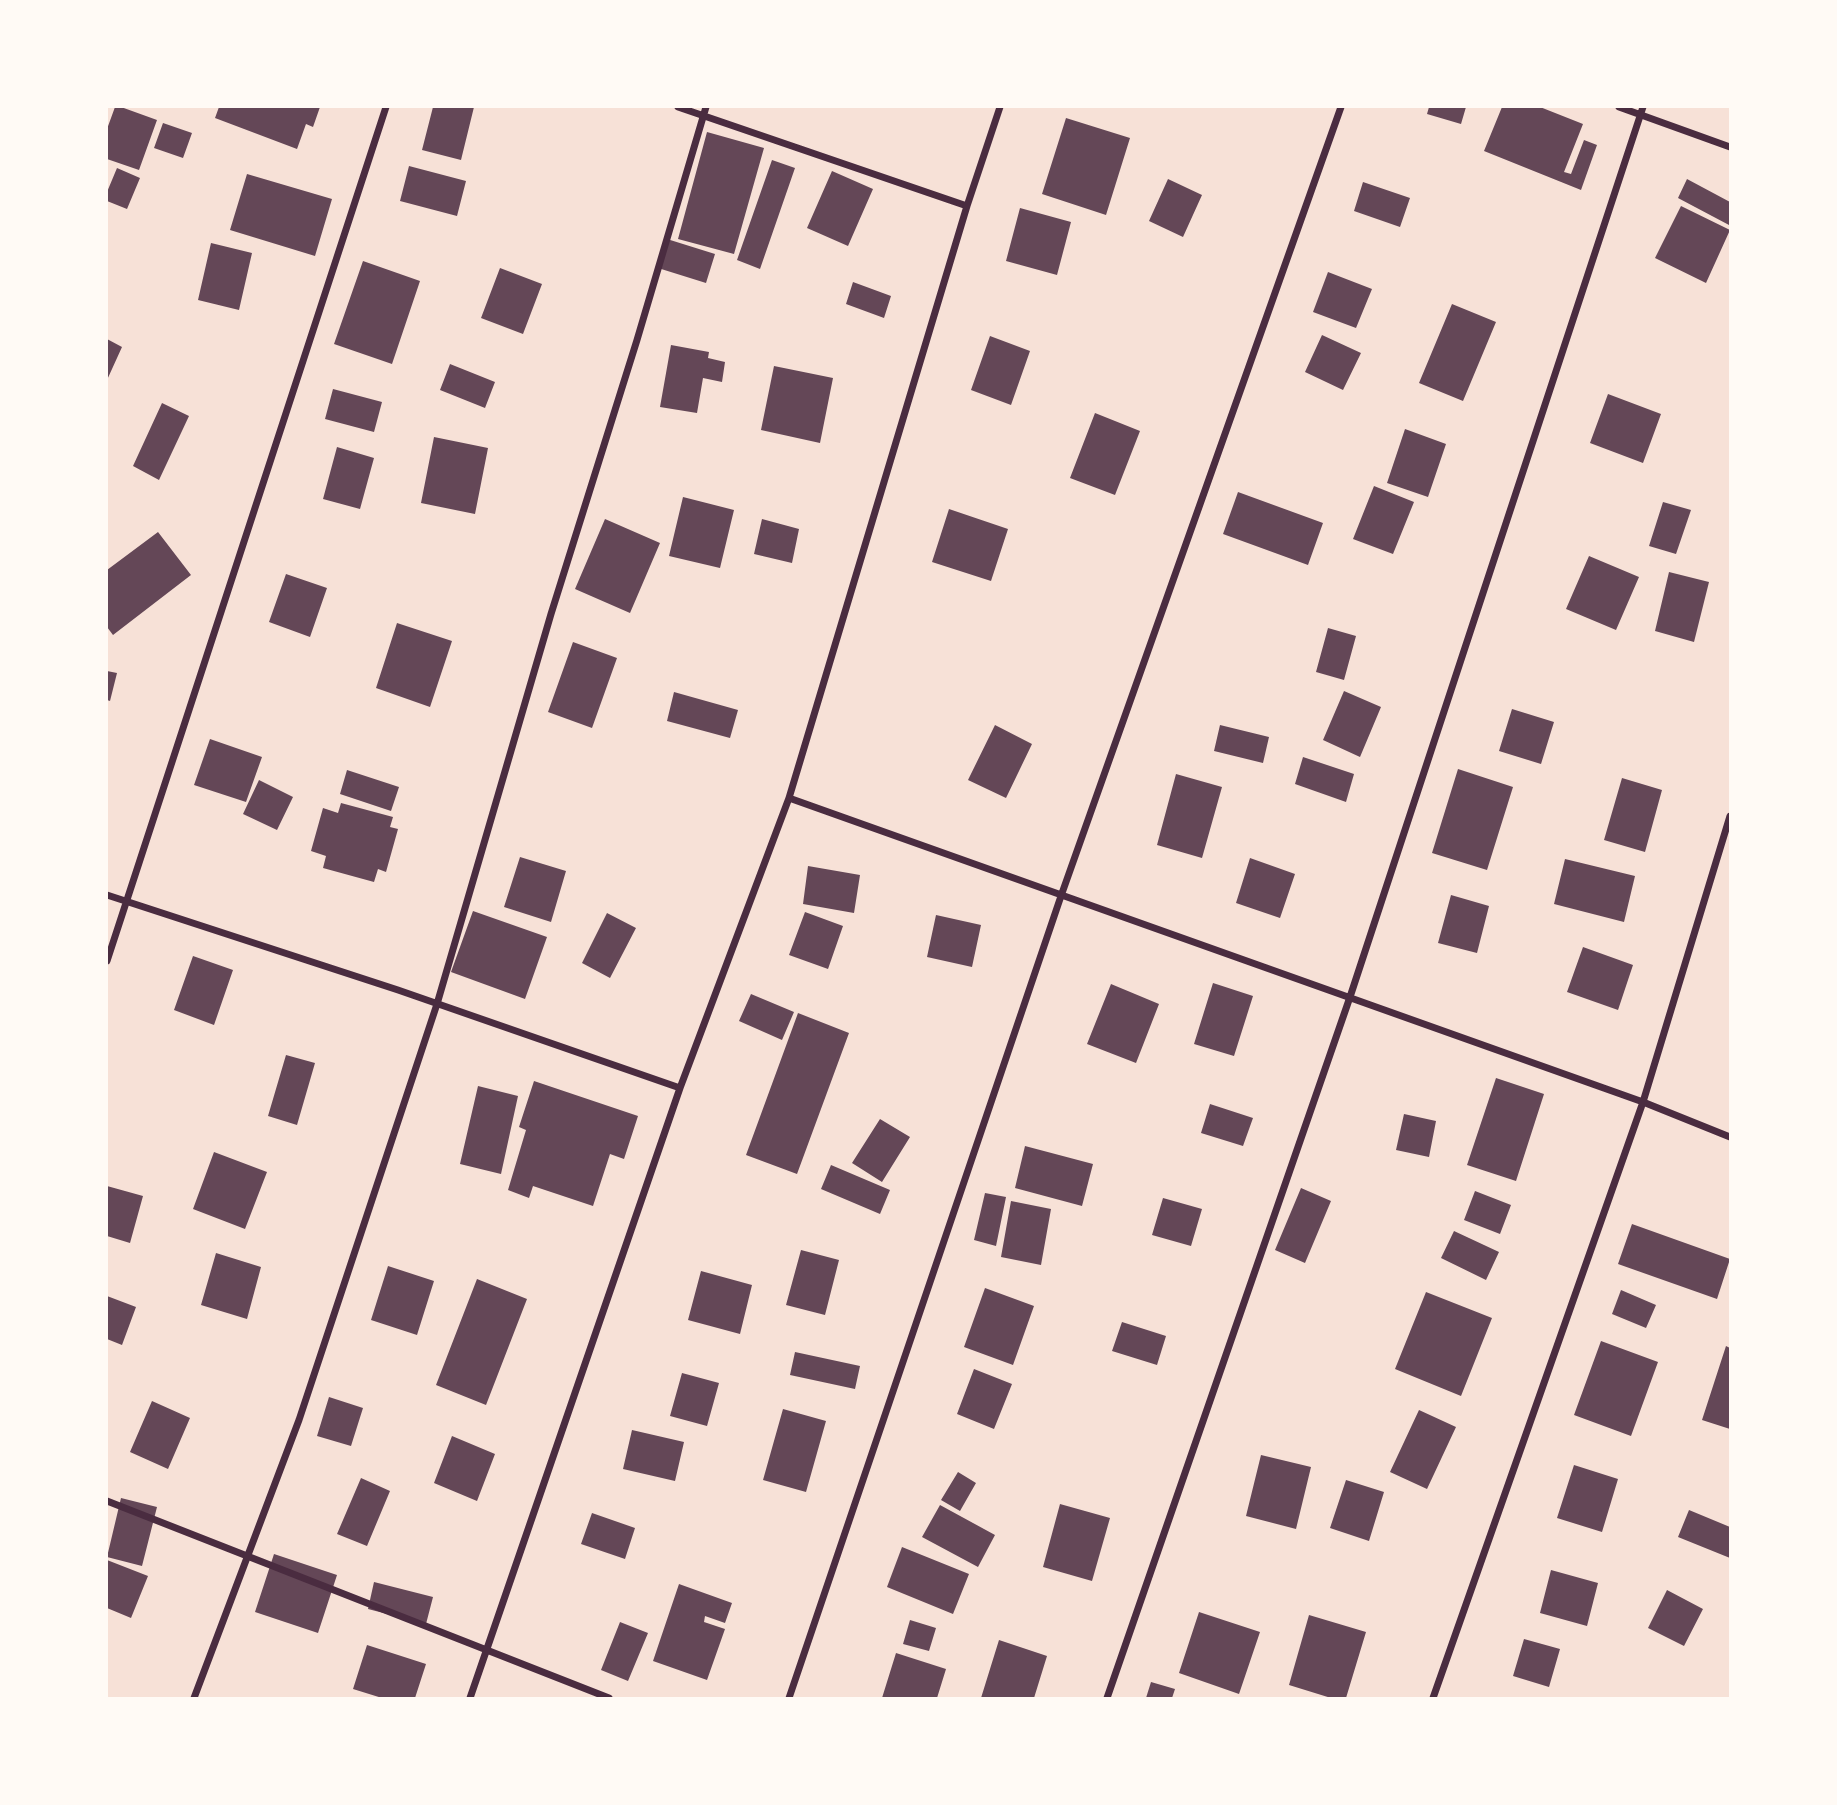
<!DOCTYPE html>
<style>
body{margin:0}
#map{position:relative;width:1837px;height:1805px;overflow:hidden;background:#f7e1d7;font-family:Rubik,sans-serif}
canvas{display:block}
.frame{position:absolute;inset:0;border:108px solid #fffaf5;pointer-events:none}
</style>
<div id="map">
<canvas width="1837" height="1805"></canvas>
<div class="frame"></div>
</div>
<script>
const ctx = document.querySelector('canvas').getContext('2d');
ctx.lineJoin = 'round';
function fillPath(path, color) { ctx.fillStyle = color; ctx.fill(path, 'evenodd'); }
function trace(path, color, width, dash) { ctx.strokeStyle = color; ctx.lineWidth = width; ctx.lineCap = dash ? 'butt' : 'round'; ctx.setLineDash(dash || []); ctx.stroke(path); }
const building = new Path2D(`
 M115,107H121L157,120L139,170L107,159V129Z
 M219,107H320L313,127L306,124L297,149L215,118Z
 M433,107H474L461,160L422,150Z
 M1429,107H1466L1461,124L1427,114Z
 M1502,107H1540L1583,124L1564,172L1571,174L1584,140L1597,145L1581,190L1484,151Z
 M1066,118L1130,138L1106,215L1042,194Z
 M163,123L192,133L183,158L154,148Z
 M707,132L764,148L734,254L678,239Z
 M772,160L795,168L760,269L737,260Z
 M409,166L466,181L457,216L400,201Z
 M117,168L140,178L127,209L107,201V192Z
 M832,171L873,189L848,246L807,228Z
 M247,174L332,199L315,256L230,230Z
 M1168,179L1202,195L1183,237L1149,221Z
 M1687,179L1730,202L1729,225L1678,198Z
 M1363,182L1410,198L1400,227L1354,211Z
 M1681,206L1730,230L1706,283L1655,258Z
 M1020,208L1071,222L1057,275L1006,261Z
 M667,239L715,254L706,283L658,268Z
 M211,243L252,253L239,310L198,300Z
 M363,261L420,281L392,364L334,344Z
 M500,268L542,284L523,334L481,318Z
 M1328,272L1372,289L1356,328L1313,312Z
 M853,282L891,296L884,318L846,304Z
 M1452,304L1496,322L1463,401L1419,383Z
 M1322,335L1361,353L1343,390L1305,372Z
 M990,336L1030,351L1011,405L971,390Z
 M107,339L122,347L107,380Z
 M671,345L709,352L708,358L725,362L722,382L703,378L697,413L660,407Z
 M450,364L495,382L485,408L440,390Z
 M774,366L833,378L820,443L761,430Z
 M333,389L382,402L374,432L325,419Z
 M1608,394L1661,414L1643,463L1590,443Z
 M162,403L189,416L159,480L133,466Z
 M1095,413L1140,431L1115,495L1070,478Z
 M1405,429L1446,444L1428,497L1387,483Z
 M434,437L488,448L475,514L421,503Z
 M337,447L374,458L360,509L323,499Z
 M1374,486L1414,502L1393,554L1353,539Z
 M1238,492L1323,523L1308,565L1223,534Z
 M683,497L734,510L720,568L669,556Z
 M1663,502L1691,510L1676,554L1649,546Z
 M949,509L1008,529L991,581L932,562Z
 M605,519L660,543L630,613L575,589Z
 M762,519L799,529L792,563L754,554Z
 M158,532L191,575L113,635L107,627V570Z
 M1589,556L1639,577L1616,630L1566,609Z
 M1669,572L1709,582L1694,642L1655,631Z
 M286,574L327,588L310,637L269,622Z
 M397,623L452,641L430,707L376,688Z
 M1328,628L1356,636L1344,680L1316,672Z
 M573,642L617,658L592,728L548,712Z
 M107,671L117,673L110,701L107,700Z
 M1344,691L1381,707L1360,757L1323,740Z
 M674,692L738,710L730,738L667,721Z
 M1512,709L1554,722L1541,764L1499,751Z
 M995,725L1032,744L1006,798L968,780Z
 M1220,725L1269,737L1263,763L1214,751Z
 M210,739L262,757L246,802L194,785Z
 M1303,757L1354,774L1346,802L1295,784Z
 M1458,769L1513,787L1487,870L1432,853Z
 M347,770L399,787L391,811L340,794Z
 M1176,774L1222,787L1202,858L1157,845Z
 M1622,778L1662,790L1645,852L1604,840Z
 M259,780L293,797L277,830L243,814Z
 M341,803L393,817L390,827L398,829L386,872L378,869L374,882L323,868L326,856L311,851L323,808L338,813Z
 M520,857L566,871L551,922L504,907Z
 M1250,858L1295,874L1280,918L1236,903Z
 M1565,859L1635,876L1624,922L1554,904Z
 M808,866L860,875L854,913L803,904Z
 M1451,895L1489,906L1477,953L1438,943Z
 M473,911L547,937L525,999L451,972Z
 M805,912L843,926L828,969L789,955Z
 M607,913L636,928L610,978L582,963Z
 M936,915L981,925L972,967L927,957Z
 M1583,947L1633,965L1618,1010L1567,992Z
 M193,956L233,970L214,1025L174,1010Z
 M1213,983L1253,996L1234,1056L1194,1044Z
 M1111,984L1159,1004L1136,1063L1087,1044Z
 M751,994L794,1012L782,1040L739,1021Z
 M798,1013L849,1033L797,1174L746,1155Z
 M286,1055L315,1063L297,1125L268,1116Z
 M1496,1078L1544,1094L1516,1181L1467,1165Z
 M534,1081L638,1116L624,1159L610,1154L593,1206L533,1186L529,1198L508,1190L526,1130L519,1127Z
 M478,1086L518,1096L501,1174L460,1164Z
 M1210,1104L1253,1118L1243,1146L1201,1133Z
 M1404,1114L1436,1121L1429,1157L1396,1150Z
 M880,1119L910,1137L882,1182L852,1163Z
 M1025,1146L1093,1164L1082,1206L1015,1188Z
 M214,1152L267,1172L245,1229L193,1209Z
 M831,1165L890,1190L880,1214L821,1189Z
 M107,1186L143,1196L130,1243L107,1236Z
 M1301,1188L1331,1201L1305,1263L1275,1250Z
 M1475,1191L1511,1205L1500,1234L1464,1220Z
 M985,1193L1006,1197L996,1246L974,1240Z
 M1163,1198L1202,1209L1191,1246L1152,1235Z
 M1011,1201L1051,1209L1041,1265L1001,1257Z
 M1632,1224L1730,1259L1717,1299L1618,1264Z
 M1454,1231L1499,1252L1486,1280L1441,1258Z
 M801,1250L839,1260L825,1315L786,1305Z
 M216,1253L261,1267L247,1319L201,1305Z
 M388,1266L434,1281L417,1335L371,1320Z
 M701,1271L752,1285L740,1334L688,1320Z
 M477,1279L527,1299L486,1405L436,1385Z
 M985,1288L1034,1306L1013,1365L964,1347Z
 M1621,1290L1656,1305L1646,1328L1612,1314Z
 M1426,1292L1492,1318L1461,1396L1395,1369Z
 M107,1296L136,1307L122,1345L107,1339Z
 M1122,1322L1166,1336L1157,1365L1112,1351Z
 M1601,1341L1658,1362L1631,1436L1574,1415Z
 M1726,1346L1730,1348V1429L1702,1420Z
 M795,1352L860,1366L855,1389L790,1375Z
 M974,1369L1012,1384L994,1429L957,1414Z
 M682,1373L719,1383L707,1426L670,1416Z
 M329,1397L363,1408L351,1446L317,1436Z
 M152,1401L190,1418L168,1469L130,1452Z
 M783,1409L826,1421L806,1492L763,1480Z
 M1419,1410L1456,1427L1427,1489L1390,1472Z
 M632,1430L684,1442L675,1481L623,1469Z
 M452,1436L495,1454L477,1501L434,1483Z
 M1261,1455L1311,1467L1296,1529L1246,1516Z
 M1574,1465L1618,1479L1602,1532L1557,1518Z
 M958,1472L976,1483L960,1511L941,1500Z
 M361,1478L390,1491L367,1546L337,1534Z
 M1346,1480L1384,1492L1369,1541L1330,1528Z
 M121,1498L157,1507L142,1566L107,1557Z
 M1060,1504L1110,1518L1092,1581L1043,1567Z
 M940,1505L995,1535L978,1567L922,1537Z
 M1689,1510L1730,1527V1558L1678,1537Z
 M592,1513L635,1528L625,1559L581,1544Z
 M902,1547L969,1574L953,1614L887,1587Z
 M274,1554L337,1575L318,1633L255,1612Z
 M107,1560L148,1576L131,1618L107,1608Z
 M1551,1570L1598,1583L1587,1626L1540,1613Z
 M374,1582L433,1597L426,1624L368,1609Z
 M679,1584L732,1603L725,1623L705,1616L704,1622L725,1629L707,1680L653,1661Z
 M1667,1590L1703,1609L1684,1646L1648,1628Z
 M1199,1612L1260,1632L1239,1694L1179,1673Z
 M1309,1615L1366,1632L1346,1698H1331L1289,1685Z
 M910,1620L936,1628L929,1651L903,1644Z
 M620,1622L648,1633L628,1681L601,1670Z
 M1524,1639L1560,1649L1549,1687L1513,1676Z
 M999,1640L1047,1656L1034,1698H981Z
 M367,1645L426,1664L415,1698H382L353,1689Z
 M896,1653L946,1669L937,1698H882Z
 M1151,1682L1175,1689L1172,1698H1146Z`);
const minor = new Path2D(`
 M678,107L967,206
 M1619,107L1730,147
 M789,798L1643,1102L1730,1137
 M107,895L398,990L680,1088
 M107,961L386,107
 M107,1501L609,1698
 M194,1698L299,1420L437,1004L551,614L637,340L706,107
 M470,1698L680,1088L789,798L967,206L1000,107
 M789,1698L1061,896L1341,107
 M1107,1698L1350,997L1643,107
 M1433,1698L1643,1102L1730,816`);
fillPath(building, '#644757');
trace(minor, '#4a2c40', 7);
</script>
